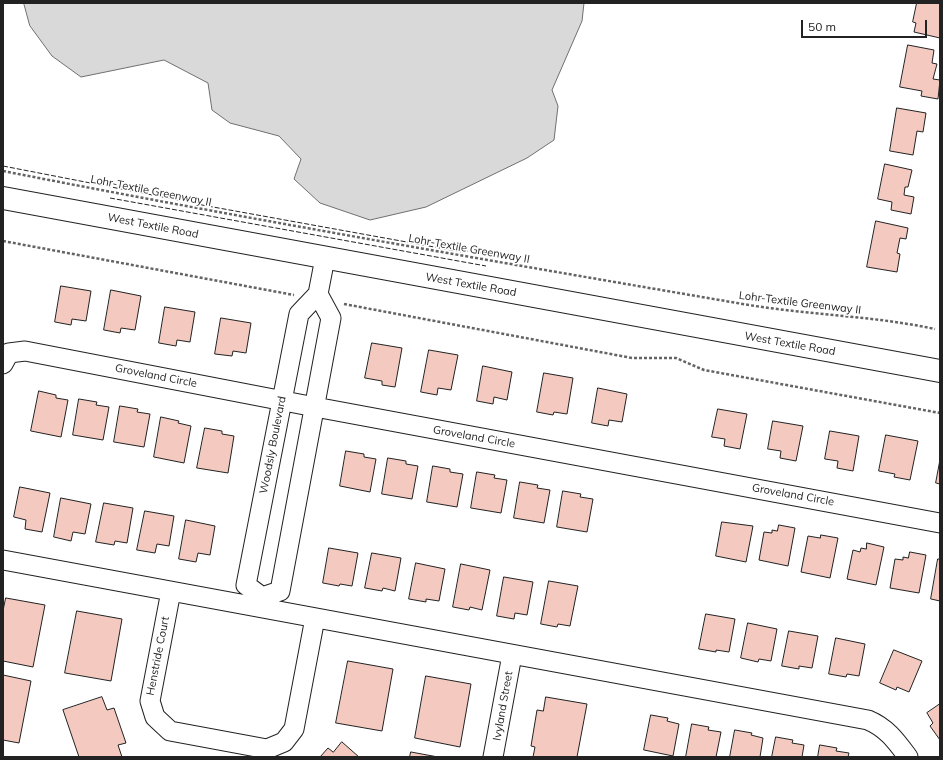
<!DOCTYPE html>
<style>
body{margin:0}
#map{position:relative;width:943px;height:760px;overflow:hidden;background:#fff;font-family:Mulish,sans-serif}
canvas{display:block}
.frame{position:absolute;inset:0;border:4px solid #222;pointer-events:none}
.scale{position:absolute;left:801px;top:20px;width:126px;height:18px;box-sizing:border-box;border:2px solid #222;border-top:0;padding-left:5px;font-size:12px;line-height:14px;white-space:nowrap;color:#222;-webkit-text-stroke:3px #fff;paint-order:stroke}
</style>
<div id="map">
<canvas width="943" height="760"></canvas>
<div class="frame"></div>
<div class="scale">50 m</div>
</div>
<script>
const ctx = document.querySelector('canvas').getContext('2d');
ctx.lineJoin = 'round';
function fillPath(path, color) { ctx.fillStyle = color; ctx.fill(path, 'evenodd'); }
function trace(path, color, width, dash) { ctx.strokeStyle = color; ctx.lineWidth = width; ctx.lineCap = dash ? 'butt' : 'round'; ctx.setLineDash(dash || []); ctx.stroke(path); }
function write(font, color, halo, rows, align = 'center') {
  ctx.font = font + ' Mulish,sans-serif'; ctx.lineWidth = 3; ctx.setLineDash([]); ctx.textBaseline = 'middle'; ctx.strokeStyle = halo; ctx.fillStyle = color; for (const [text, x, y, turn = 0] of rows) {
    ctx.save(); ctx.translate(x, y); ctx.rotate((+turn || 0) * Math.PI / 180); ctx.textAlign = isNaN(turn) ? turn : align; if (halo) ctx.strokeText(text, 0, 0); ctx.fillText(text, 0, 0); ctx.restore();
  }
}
const water = new Path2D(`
 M24,3H584L582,21L552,90L558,106L554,140L527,158L426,207L370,220L320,203L294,179L301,159L279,136L230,123L212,110L208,83L164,60L81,77L52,56L30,26Z`);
const building = new Path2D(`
 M917,3H940V38L914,32L916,23L913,22Z
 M908,45L934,50L932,63L937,64L933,79L940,80L938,99L921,96L922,91L900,87Z
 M897,108L926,113L923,132L917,131L913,155L890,151Z
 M885,164L912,170L908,187H905L904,195L914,197L911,214L891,210L892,202L878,199Z
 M876,221L908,228L906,239L900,238L897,253L900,254L897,272L867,267Z
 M61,286L91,291L86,321L72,319L71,325L55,322Z
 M111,290L141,296L135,330L121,328L120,333L104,330Z
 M165,307L195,312L190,342L177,340L176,346L159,343Z
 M221,318L251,323L246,353L233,351L232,356L215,354Z
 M372,343L402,348L395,387L382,385V381L365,378Z
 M429,350L458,355L451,390L438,388L437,395L421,392Z
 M483,366L512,372L507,400L494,397L493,404L477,401Z
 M544,373L573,378L567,414L554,412L553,415L537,412Z
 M598,388L627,394L622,422L609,420L608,426L592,423Z
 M39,391L56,395V398L68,400L61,437L31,431Z
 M79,399L97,402L96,405L109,407L103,440L73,435Z
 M120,406L138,409L137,412L150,414L144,447L114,442Z
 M718,409L747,414L740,449L724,446L725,439L712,437Z
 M161,417L179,421L178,423L191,426L184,463L154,457Z
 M773,421L803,426L796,461L780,458L781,451L768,449Z
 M205,428L222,431V434L234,436L228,473L197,468Z
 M830,431L859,436L853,471L837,468L838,461L825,459Z
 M886,435L918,441L910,480L894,477L895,474L879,471Z
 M346,451L364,454V457L376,459L370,492L340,486Z
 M388,458L406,461V464L418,466L412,499L382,494Z
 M940,460V484L936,483Z
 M433,466L450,469V472L463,474L457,507L427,502Z
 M477,472L495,475L494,478L507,480L501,513L471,508Z
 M520,482L538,485L537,488L550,490L544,523L514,518Z
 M20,487L50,493L42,532L25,529L26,520L14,517Z
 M563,491L581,494L580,497L593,499L587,532L557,527Z
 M61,498L91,504L85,534L73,532L71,541L54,537Z
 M104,503L133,508L127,543L115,541L114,545L96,542Z
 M145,511L174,516L169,546L157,544L155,553L137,550Z
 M186,520L215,526L210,555L198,553L196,562L179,559Z
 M722,522L753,526L746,562L716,556Z
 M779,525L795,528L788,566L759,560L764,532L772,533V530L777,531Z
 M821,535L838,538L830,578L801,572L808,536L820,538Z
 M867,543L884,547L876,585L847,579L853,550L860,552L861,548L866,549Z
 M329,548L358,553L352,586L340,584L339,586L323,583Z
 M910,552L926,555L919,593L890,588L895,559L903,560V557L908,558Z
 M372,553L401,558L395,591L383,588L382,591L365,588Z
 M938,559H940V601L931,599Z
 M416,563L445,569L439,601L426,599V602L409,599Z
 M461,564L490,570L482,610L470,607L469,610L453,607Z
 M504,577L533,582L527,615L515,613L514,619L497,616Z
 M549,581L578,586L570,626L558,624L557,627L541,624Z
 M6,598L45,605L33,667L3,661V611Z
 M77,611L122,619L111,681L65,673Z
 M706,614L735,619L729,652L716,650V652L699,649Z
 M748,623L777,629L771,661L759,659L758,662L741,658Z
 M789,631L818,636L812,668L799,666V669L782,666Z
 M836,638L865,644L859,676L847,674L846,677L829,674Z
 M894,650L922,661L909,692L897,687L896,690L880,683Z
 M348,661L393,669L382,731L336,723Z
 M3,675L31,681L19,743L3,740Z
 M426,676L471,684L460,747L415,738Z
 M102,697L107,710L114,708L126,743L118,745L122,757H79L63,710Z
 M546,697L587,704L577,757H533L535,747L531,746L537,710L543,711Z
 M940,704V740L930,726L933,723L927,713Z
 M651,715L668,718L667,721L679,724L673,756L644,750Z
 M692,724L709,727L708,730L721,732L716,757H686Z
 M735,730L752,733L751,735L763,738L760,757H730Z
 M776,737L793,740L792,743L804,745L802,757H772Z
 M342,742L359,757H320L328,748L333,752Z
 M820,745L837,748L836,751L849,753L848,757H818Z
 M411,752L438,757H410Z`);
const path = new Path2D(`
 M3,171C247,219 492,261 737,303C803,315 870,315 935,329
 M3,241L294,295
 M344,304L632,358H676L704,370L940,413`);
const minor = new Path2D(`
 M3,364L9,353L25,351L315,407L940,523
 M3,560L868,720C887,728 896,741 908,757
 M171,591L150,701L155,717L170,731L267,749L284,742L294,729L315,618
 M262,597L246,585L299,314L318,294L325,258
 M262,597L280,591L331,318L318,294
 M493,757L512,655`);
const major = new Path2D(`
 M3,198L940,371`);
const fence = new Path2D(`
 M3,166L178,200L188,198L202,205L462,252L475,250L488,256
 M110,198L486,266`);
const streetNames = [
 ["Lohr-Textile Greenway II",151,191,11],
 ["West Textile Road",153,226,11],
 ["Lohr-Textile Greenway II",469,249,10],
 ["West Textile Road",471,285,10],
 ["Lohr-Textile Greenway II",800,303,7],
 ["West Textile Road",790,344,10],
 ["Groveland Circle",156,376,11],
 ["Groveland Circle",474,437,10],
 ["Woodsly Boulevard",273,445,-79],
 ["Groveland Circle",793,495,10],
 ["Henstride Court",158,656,-79],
 ["Ivyland Street",503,706,-80]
];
fillPath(water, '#d9d9d9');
trace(water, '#6f6f6f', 1);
fillPath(building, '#f3c9c0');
trace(building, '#222', 1);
trace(minor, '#222', 21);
trace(major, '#222', 24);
trace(path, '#646464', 2.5, [3, 2]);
trace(minor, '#fff', 19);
trace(major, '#fff', 22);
trace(fence, '#222', 1, [5, 2]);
write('11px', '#222', '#fff', streetNames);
</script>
